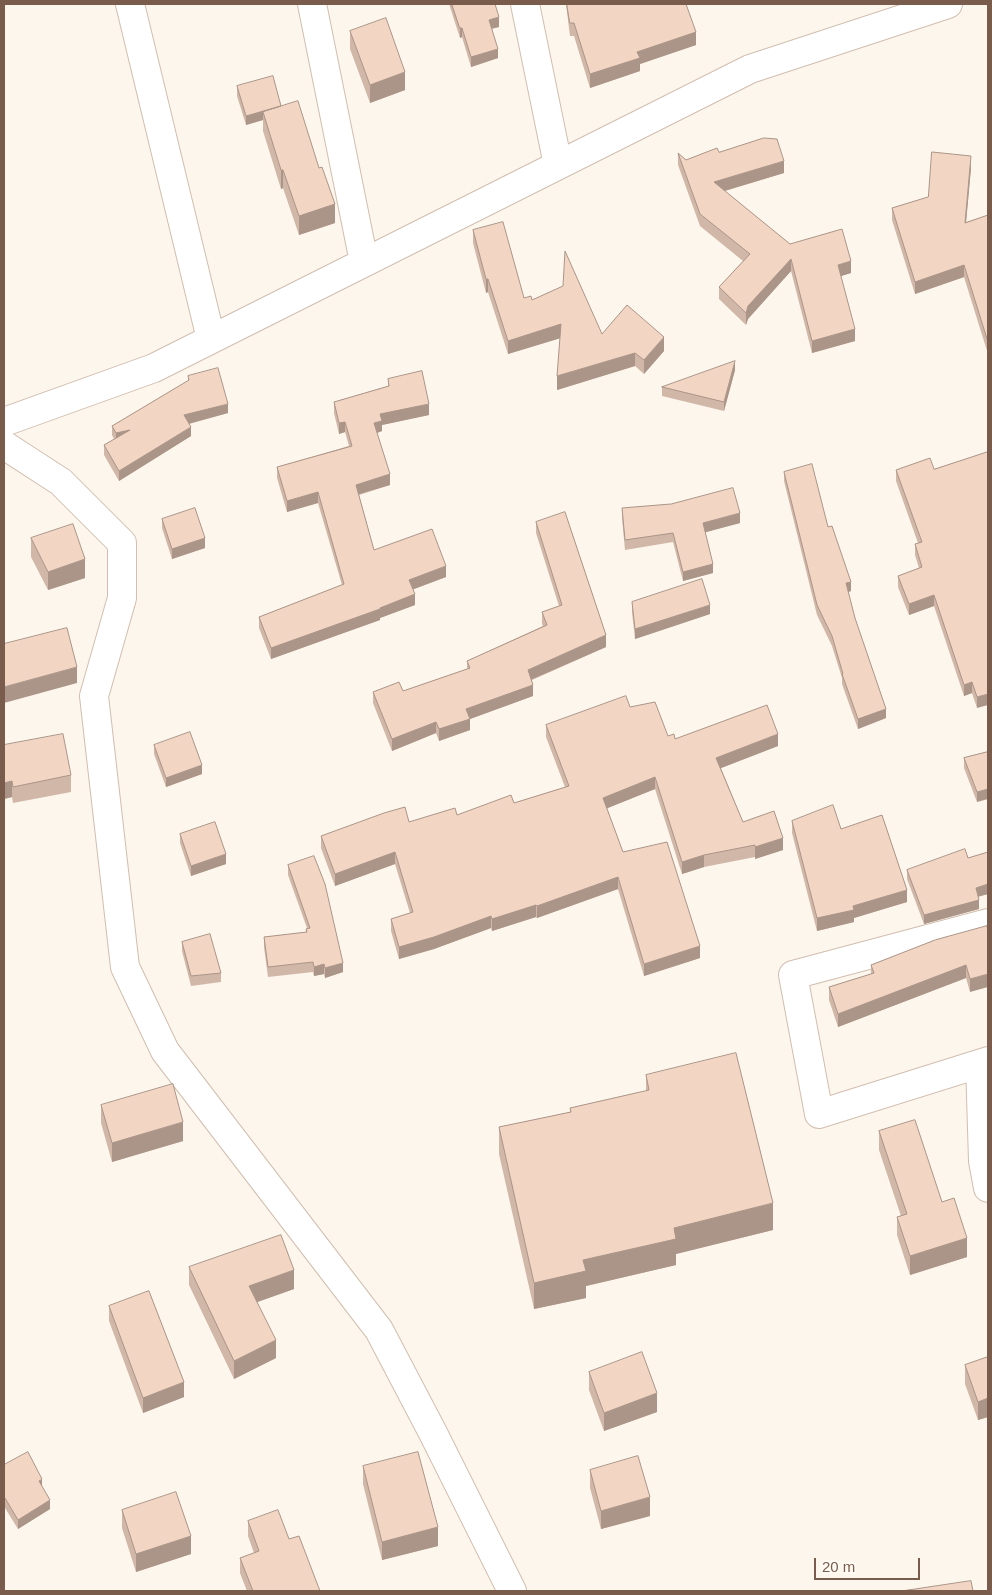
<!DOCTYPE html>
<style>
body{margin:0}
#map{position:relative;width:992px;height:1595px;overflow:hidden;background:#fdf6ec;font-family:Helvetica,sans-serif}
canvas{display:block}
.frame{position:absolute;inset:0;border:5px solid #7a5c4d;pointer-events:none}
.scale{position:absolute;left:814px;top:1558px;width:106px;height:22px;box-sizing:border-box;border:2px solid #7a5c4d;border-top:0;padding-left:6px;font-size:15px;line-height:18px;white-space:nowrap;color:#7a5c4d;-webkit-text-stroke:4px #fffaf3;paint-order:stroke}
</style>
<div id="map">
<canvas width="992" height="1595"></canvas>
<div class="frame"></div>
<div class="scale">20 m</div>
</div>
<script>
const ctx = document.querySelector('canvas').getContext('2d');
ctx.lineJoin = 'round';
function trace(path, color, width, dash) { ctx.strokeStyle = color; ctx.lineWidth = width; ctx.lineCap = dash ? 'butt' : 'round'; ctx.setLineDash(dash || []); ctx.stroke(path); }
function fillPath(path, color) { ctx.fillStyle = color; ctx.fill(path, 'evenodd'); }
const minor = new Path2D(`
 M130,4L211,339
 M312,4L364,262
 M525,4L558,165
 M4,422L154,368L750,69L948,4
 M4,445L61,482L122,543V598L94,696L125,967L165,1051L379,1330L433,1433L512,1591
 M988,923L793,975L819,1114L988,1061
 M980,1064L983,1161L988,1188`);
const wall = new Path2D(`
 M449,4H495L499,27L492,29L498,58L471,67L462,37L460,38Z
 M566,4H686L696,45L640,64V71L590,88L574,36H570Z
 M350,31L405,90L370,103L350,49Z
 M237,86L281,107L335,223L299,235L283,188L281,189L263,131V120L246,125L237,96Z
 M719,152L784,173L725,191L790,244L851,273L841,276L855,341L812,353L791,271L748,319L746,325L719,299V287L743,261L700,226L678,165V153L686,160Z
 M971,168L966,222L988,215V354L964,277L915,294L892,220V208L928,197Z
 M473,230L524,298L532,300L602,334L664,351L644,374L635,366L557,390L560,338L508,354L488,292L486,293L473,243Z
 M735,370L724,411L662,396V387Z
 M188,376L228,413L189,424L191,436L119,481L104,455V445L114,439L112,435V426L188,381Z
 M388,379L429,415L382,425V431L377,433L390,485L359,495L374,550L446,577L413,589L415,605L380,618V620L271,659L259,628V617L342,585L318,503L287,512L277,478V467L349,446L345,432L339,434L334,413V402L388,386Z
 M988,452L977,708L972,693L964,696L934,606L909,615L898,587V576L919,568L915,555V544L918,543L896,481V470L934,469Z
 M784,472L828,527L851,591L848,592L855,618L886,718L858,729L842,684V678L832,646L817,615L784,481Z
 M622,508L740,523L705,532L713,573L683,581L673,542L625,550L622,518Z
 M162,519L205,548L172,559L162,528Z
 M536,522L606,647L532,680L533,696L470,719V730L439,741L436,733L392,751L373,703V692L403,691L467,669V661L543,626L542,624V612L559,606L536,533Z
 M31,538L85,578L48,590L31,557Z
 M632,602L710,614L635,639L632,612Z
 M630,707L668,736L675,739L778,746L721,768L743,822L783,850L755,859V857L704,867L682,874L655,789L607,808L623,852L700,958L644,976L618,889L537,918L536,917L492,931L491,928L434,949L399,959L391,931V919L410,913L395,864L335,886L321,848V836L457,815L514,803L565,787L546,737V725Z
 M4,745L71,775V792L13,803L12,797L4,799Z
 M154,745L202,774L166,787L154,754Z
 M988,752L977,802L964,768V758Z
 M792,821L841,829L907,902L854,918V922L817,931L792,833Z
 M180,834L226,864L191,876L180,843Z
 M988,852V894L978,897L979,909L924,924L907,879V870L968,858Z
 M288,865L343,972L325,978L324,974L314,976L313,972L268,977L264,947V937L306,932V929L307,928L288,875Z
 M987,926L970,992L966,978L838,1027L829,1000V987L871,974V965Z
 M182,942L221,973V982L191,986L182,951Z
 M646,1075L773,1230L676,1254V1265L586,1286V1298L534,1309L499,1154V1127L570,1112V1108L646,1091Z
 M101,1105L183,1141L112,1162L101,1123Z
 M879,1131L942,1202L967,1257L910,1275L897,1235V1217L901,1216L879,1150Z
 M189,1267L294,1289L257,1302L276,1358L234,1379L189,1285Z
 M109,1306L184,1397L143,1413L109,1321Z
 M988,1357V1417L978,1420L965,1384V1365Z
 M589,1372L657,1412L604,1431L589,1390Z
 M4,1465L42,1486L50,1509L18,1529L5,1508L4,1509Z
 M363,1466L438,1546L382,1560L363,1484Z
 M590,1470L650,1516L601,1529L590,1488Z
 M122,1510L191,1554L136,1572L122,1528Z
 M248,1521L289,1539L320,1591H247L240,1573V1558L254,1553L248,1536Z`);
const shadedWall = new Path2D(`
 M499,17V27L489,29V20Z
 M460,28H462V37L460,38Z
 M696,32V45L640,64V71L590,88V74L637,52Z
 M498,49V58L471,67V57Z
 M405,72V90L370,103V85Z
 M281,106V115L263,112V120L246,125V116Z
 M971,156V168L965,234V223Z
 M784,161V173L714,194V182Z
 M281,170H283V188L281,189Z
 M335,204V223L299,235V216Z
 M791,259V271L748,319L746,325V313L748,306Z
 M851,261V273L838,277V265Z
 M964,265V277L915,294V282Z
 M486,279H488V292L486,293Z
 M561,324V338L508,354V341Z
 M855,329V341L812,353V341Z
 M664,337V351L644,374V360Z
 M635,353V366L557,390V376Z
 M735,361V370L724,411V402Z
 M228,404V413L184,425V415Z
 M429,404V415L382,425V431L374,434V423L380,414Z
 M345,422V432L339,434V423Z
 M191,427V436L119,481V471Z
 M130,430L116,443V433Z
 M390,474V485L356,495V485Z
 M318,492V503L287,512V501Z
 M740,513V523L703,533V523Z
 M205,538V548L172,559V549Z
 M85,559V578L48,590V572Z
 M713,564V573L683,581V572Z
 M446,566V577L409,591V580Z
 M851,582V591L846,593V583Z
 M415,594V605L380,618V620L271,659V648Z
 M934,595V606L909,615V604Z
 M710,605V614L635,639V629Z
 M606,635V647L528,681V670Z
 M77,667V683L4,703V687Z
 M972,682V693L964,696V685Z
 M533,685V696L470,719V730L439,741V729L466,709Z
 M988,694V705L977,708V697Z
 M886,709V718L858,729V719Z
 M436,722V733L392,751V739Z
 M778,734V746L716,770V758Z
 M202,765V774L166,787V778Z
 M655,777V789L603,810V798Z
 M12,781V797L4,799V783Z
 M988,789V799L977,802V792Z
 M783,838V850L755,859V847Z
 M395,852V864L335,886V874Z
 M226,854V864L191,876V866Z
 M704,855V867L682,874V862Z
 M618,877V889L537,918V906Z
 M988,884V894L976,897V888Z
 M907,890V902L854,918V922L817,931V918L853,906Z
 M979,900V909L924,924V915Z
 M536,905V917L492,931V919Z
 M491,916V928L434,949L399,959V947Z
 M700,946V958L644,976V964Z
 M343,963V972L325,978V968Z
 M324,964V974L314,976V967Z
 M966,965V978L838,1027V1014Z
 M988,974V987L970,992V979Z
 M183,1122V1141L112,1162V1143Z
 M773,1203V1230L676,1254V1265L586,1286V1298L534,1309V1283L583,1260L674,1228Z
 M967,1238V1257L910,1275V1256Z
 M294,1270V1289L249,1305V1286Z
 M276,1340V1358L234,1379V1361Z
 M184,1382V1397L143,1413V1398Z
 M657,1393V1412L604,1431V1413Z
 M988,1398V1417L978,1420V1402Z
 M42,1479V1488L39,1481Z
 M650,1497V1516L601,1529V1511Z
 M5,1498V1508L4,1509V1499Z
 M50,1500V1509L18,1529V1520Z
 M438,1527V1546L382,1560V1542Z
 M191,1536V1554L136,1572V1554Z`);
const building = new Path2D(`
 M452,4H495L499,17L489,20L498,49L471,57L462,28H460Z
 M567,4H686L696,32L637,52L640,58L590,74L574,23H570Z
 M386,18L405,72L370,85L350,31Z
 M273,76L281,106L246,116L237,86Z
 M298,101L319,168L322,167L335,204L299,216L283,170H281L263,112Z
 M764,138L777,139L784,161L714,182L790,244L842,229L851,261L838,265L855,329L812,341L791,259L748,306L746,313L719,287L750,254L700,214L678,153L686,160L717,148L719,152Z
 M932,152L971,156L965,223L988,215V342L964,265L915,282L892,208L928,197Z
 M503,222L524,298L531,296L532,300L563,286L565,251L602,334L627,305L664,337L644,360L635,353L557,376L561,324L508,341L488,279H486L473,230Z
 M735,361L724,402L662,387Z
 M218,368L228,404L184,415L191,427L119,471L104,445L130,430L116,433L112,426L189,380L188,376Z
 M422,371L429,404L380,414L382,421L374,423L390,474L356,485L374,550L432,529L446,566L409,580L415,594L380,608V609L271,648L259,617L344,584L318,492L287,501L277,467L352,446L345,422L339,423L334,402L389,386L388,379Z
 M988,452V694L977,697L972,682L964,685L934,595L909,604L898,576L922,567L915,544L922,542L896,470L930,458L934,469Z
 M812,464L828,527L832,526L851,582L846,583L855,618L886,709L858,719L842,674H843L832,636L817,605L784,472Z
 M733,488L740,513L703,523L713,564L683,572L673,533L625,540L622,508L671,504Z
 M195,508L205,538L172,549L162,519Z
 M565,512L606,635L528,670L533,685L466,709L470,719L439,729L436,722L392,739L373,692L399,682L403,691L470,668L467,661L547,625L542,612L562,605L536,522Z
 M73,524L85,559L48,572L31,538Z
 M702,579L710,605L635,629L632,602Z
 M67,628L77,667L4,687V644Z
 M626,696L630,707L655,702L668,736L674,734L675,739L767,705L778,734L716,758L743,822L774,811L783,838L755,847V845L704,855L682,862L655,777L603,798L623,852L667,842L700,946L644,964L618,877L537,906L536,905L492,919L491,916L434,937L399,947L391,919L413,912L395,852L335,874L321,836L384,813L405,807L409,822L455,808L457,815L511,795L514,803L569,786L546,725Z
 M190,732L202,765L166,778L154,745Z
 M63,734L71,775L13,787L12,781L4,783V745Z
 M988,752V789L977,792L964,758Z
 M833,805L841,829L882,815L907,890L853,906L854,910L817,918L792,821Z
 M215,822L226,854L191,866L180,834Z
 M965,849L968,858L988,852V884L976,888L979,900L924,915L907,870Z
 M314,856L325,884L343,963L325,968L324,964L314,967L313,962L268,967L264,937L307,932L306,929L310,928L288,865Z
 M987,926L988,931V974L970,979L966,965L838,1014L829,987L874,973L871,965L935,940Z
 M210,934L221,973L191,976L182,942Z
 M736,1053L773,1203L674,1228L676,1239L583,1260L586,1271L534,1283L499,1127L571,1112L570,1108L649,1090L646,1075Z
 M173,1084L183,1122L112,1143L101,1105Z
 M915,1120L942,1202L954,1198L967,1238L910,1256L897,1217L907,1214L879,1131Z
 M281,1235L294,1270L249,1286L276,1340L234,1361L189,1267Z
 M149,1291L184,1382L143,1398L109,1306Z
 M642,1352L657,1393L604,1413L589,1372Z
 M988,1357V1398L978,1402L965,1365Z
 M28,1452L42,1479L39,1481L50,1500L18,1520L5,1498L4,1499V1465Z
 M418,1452L438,1527L382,1542L363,1466Z
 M638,1456L650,1497L601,1511L590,1470Z
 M176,1492L191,1536L136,1554L122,1510Z
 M278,1510L289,1539L299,1536L320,1591H253L240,1558L259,1551L248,1521Z
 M971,1581L973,1591H902Z`);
trace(minor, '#d1beb0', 30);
trace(minor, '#fff', 28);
fillPath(wall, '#d1b7a8');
fillPath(shadedWall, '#aa9588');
fillPath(building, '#f3d5c3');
trace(building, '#aa9588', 1);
</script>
